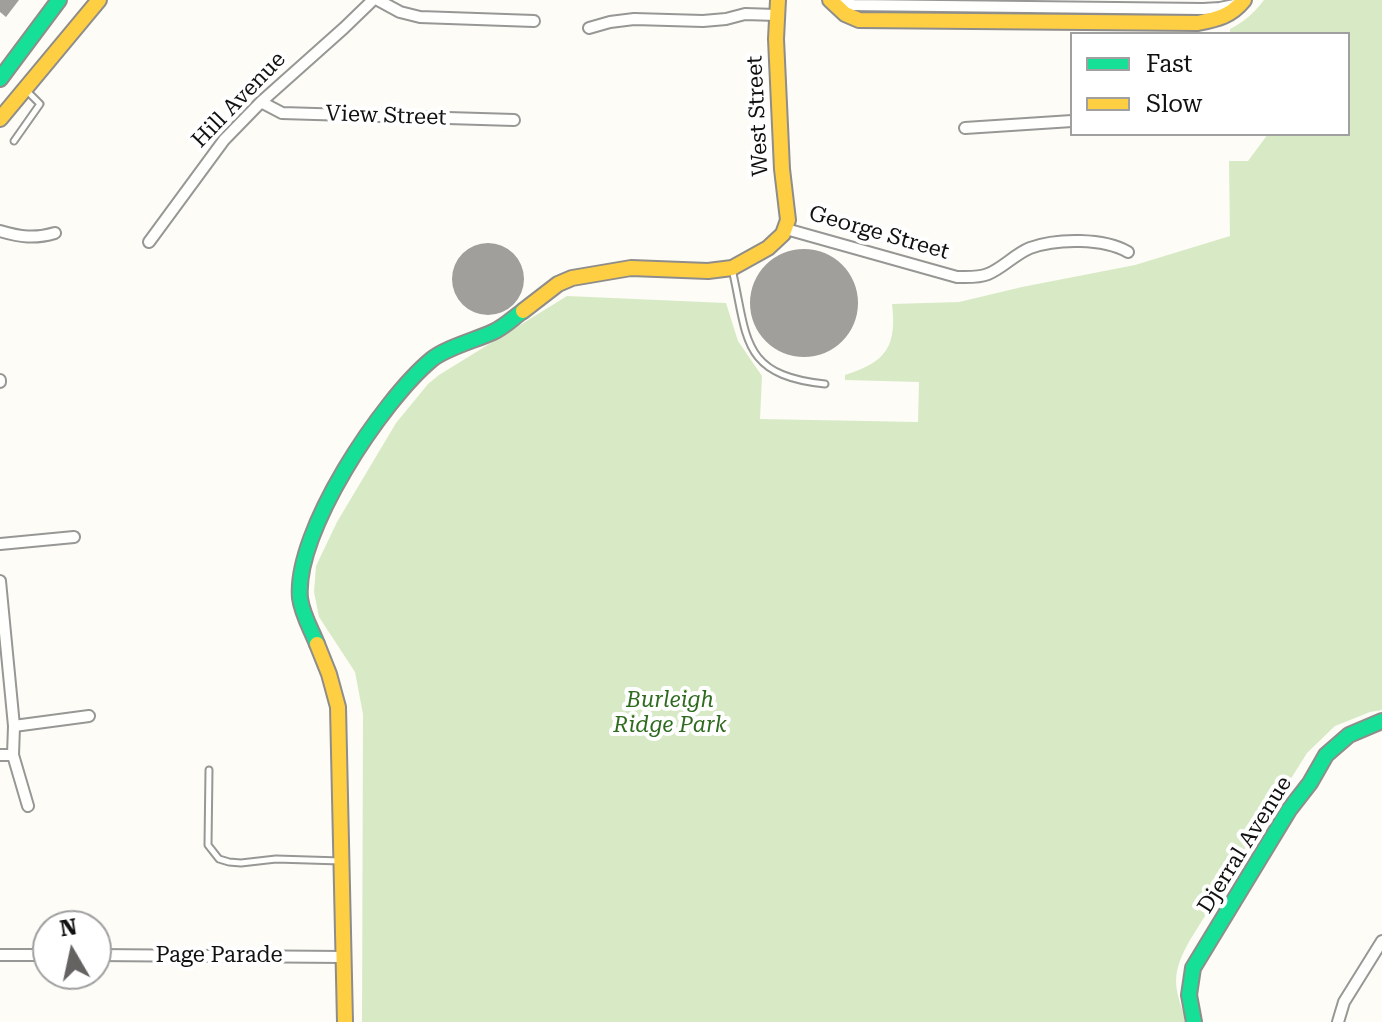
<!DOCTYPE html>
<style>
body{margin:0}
#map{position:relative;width:1382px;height:1022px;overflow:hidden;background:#fdfcf7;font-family:"Roboto Serif",serif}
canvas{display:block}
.legend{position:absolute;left:1070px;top:32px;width:280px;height:104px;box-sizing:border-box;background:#fff;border:2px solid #a0a0a0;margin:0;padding:10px 14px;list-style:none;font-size:24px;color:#111}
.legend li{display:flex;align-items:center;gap:16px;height:40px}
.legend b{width:40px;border:2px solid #a0a0a0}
.north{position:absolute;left:32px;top:910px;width:80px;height:80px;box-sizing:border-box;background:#fff;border:2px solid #a0a0a0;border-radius:50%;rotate:351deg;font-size:22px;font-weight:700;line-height:32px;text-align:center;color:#111}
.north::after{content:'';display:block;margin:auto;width:28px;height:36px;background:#646362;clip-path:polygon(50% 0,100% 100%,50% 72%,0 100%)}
</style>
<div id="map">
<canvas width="1382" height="1022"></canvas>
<ul class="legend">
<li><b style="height:10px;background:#16e098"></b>Fast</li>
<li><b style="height:10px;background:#ffcf43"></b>Slow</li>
</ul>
<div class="north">N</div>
</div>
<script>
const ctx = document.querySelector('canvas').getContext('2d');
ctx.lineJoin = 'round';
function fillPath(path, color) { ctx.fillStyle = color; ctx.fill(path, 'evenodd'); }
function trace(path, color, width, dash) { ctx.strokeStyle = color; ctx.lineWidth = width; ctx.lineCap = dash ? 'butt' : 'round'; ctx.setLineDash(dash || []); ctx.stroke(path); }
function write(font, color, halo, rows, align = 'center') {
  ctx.font = font + ' "Roboto Serif",serif'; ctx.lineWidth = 8; ctx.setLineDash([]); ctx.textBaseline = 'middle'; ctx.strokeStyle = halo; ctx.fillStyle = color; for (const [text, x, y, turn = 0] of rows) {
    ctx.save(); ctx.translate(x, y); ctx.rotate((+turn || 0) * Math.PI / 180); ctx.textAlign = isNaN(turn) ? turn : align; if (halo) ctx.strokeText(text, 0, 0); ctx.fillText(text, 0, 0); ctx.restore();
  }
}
const forest = new Path2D(`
 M1264,0H1382V710L1370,712L1335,726L1307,753L1190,940C1171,974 1173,986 1187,1022H362L363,714L355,672L319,617L314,592L316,566L337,522L396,423L428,384L439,375L567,296L726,303L738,341L762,376L760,419L918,422L919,382L845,380V375C886,362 897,347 892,304L959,302L1022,287L1135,265L1230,236L1229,161H1248L1268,134H1348V34H1230V29C1244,22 1254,13 1264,0Z`);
const building = new Path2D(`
 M0,0H19L6,17L0,12Z
 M452 279a36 36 0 1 1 72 0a36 36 0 1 1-72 0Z
 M750 303a54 54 0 1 1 108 0a54 54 0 1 1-108 0Z`);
const lane = new Path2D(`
 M14,141L40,104L27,91
 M732,269C748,338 740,375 825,384
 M209,770L208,845L219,859L229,862L241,863L276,859L341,861`);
const street = new Path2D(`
 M378,0L400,12L420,17L534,21
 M839,0L853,5L1203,9L1220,8L1239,4
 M589,28L610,22L634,19L703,21L726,19L745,14L776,15
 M261,102L282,113L514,120
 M965,128L1072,121
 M786,229L957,277C967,277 978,278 988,274C1003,268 1015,254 1030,248C1057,238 1104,238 1128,252
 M0,231C20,237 35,239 55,233
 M149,242L224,140L261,102L344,28L373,0
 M0,382V380
 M0,544L74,537
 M0,581L14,726L13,755L28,806
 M14,726L89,716
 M0,755H13
 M0,955H48
 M96,955L343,957
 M1338,1022L1344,1002L1382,941`);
const fast = new Path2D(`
 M0,79L59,0
 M317,644C311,629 302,614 300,598C294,532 382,401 431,360C445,348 476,340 493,332C504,327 513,318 523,311
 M1194,1022L1189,995L1193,968L1289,810L1310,783L1326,755L1349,735L1382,721`);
const slow = new Path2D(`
 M830,0L845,14L859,20L1198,23C1218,19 1231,16 1244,0
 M0,119L99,0
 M523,311L558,284L572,278L631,268L708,271L732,268L768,248L783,234L788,220L782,169L776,39L778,0
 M317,644L329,674L338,707L345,1022`);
const streetNames = [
 ["Hill Avenue",239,100,-46],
 ["View Street",386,116,2],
 ["West Street",758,116,-93],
 ["George Street",879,233,16],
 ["Djerral Avenue",1245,845,-58],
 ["Page Parade",219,956]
];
const parkNames = [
 ["Burleigh",670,701],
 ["Ridge Park",670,726]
];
fillPath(forest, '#d8eac5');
fillPath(building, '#a19f9c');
trace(lane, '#979795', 9);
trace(street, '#979795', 14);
trace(fast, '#8e8d8b', 18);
trace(slow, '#8e8d8b', 18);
trace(lane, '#fffffe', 5);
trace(street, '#fffffe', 10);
trace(fast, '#16e098', 14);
trace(slow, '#ffcf43', 14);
write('22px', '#111', '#fff', streetNames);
write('italic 22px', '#2f6b1f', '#fff', parkNames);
</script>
